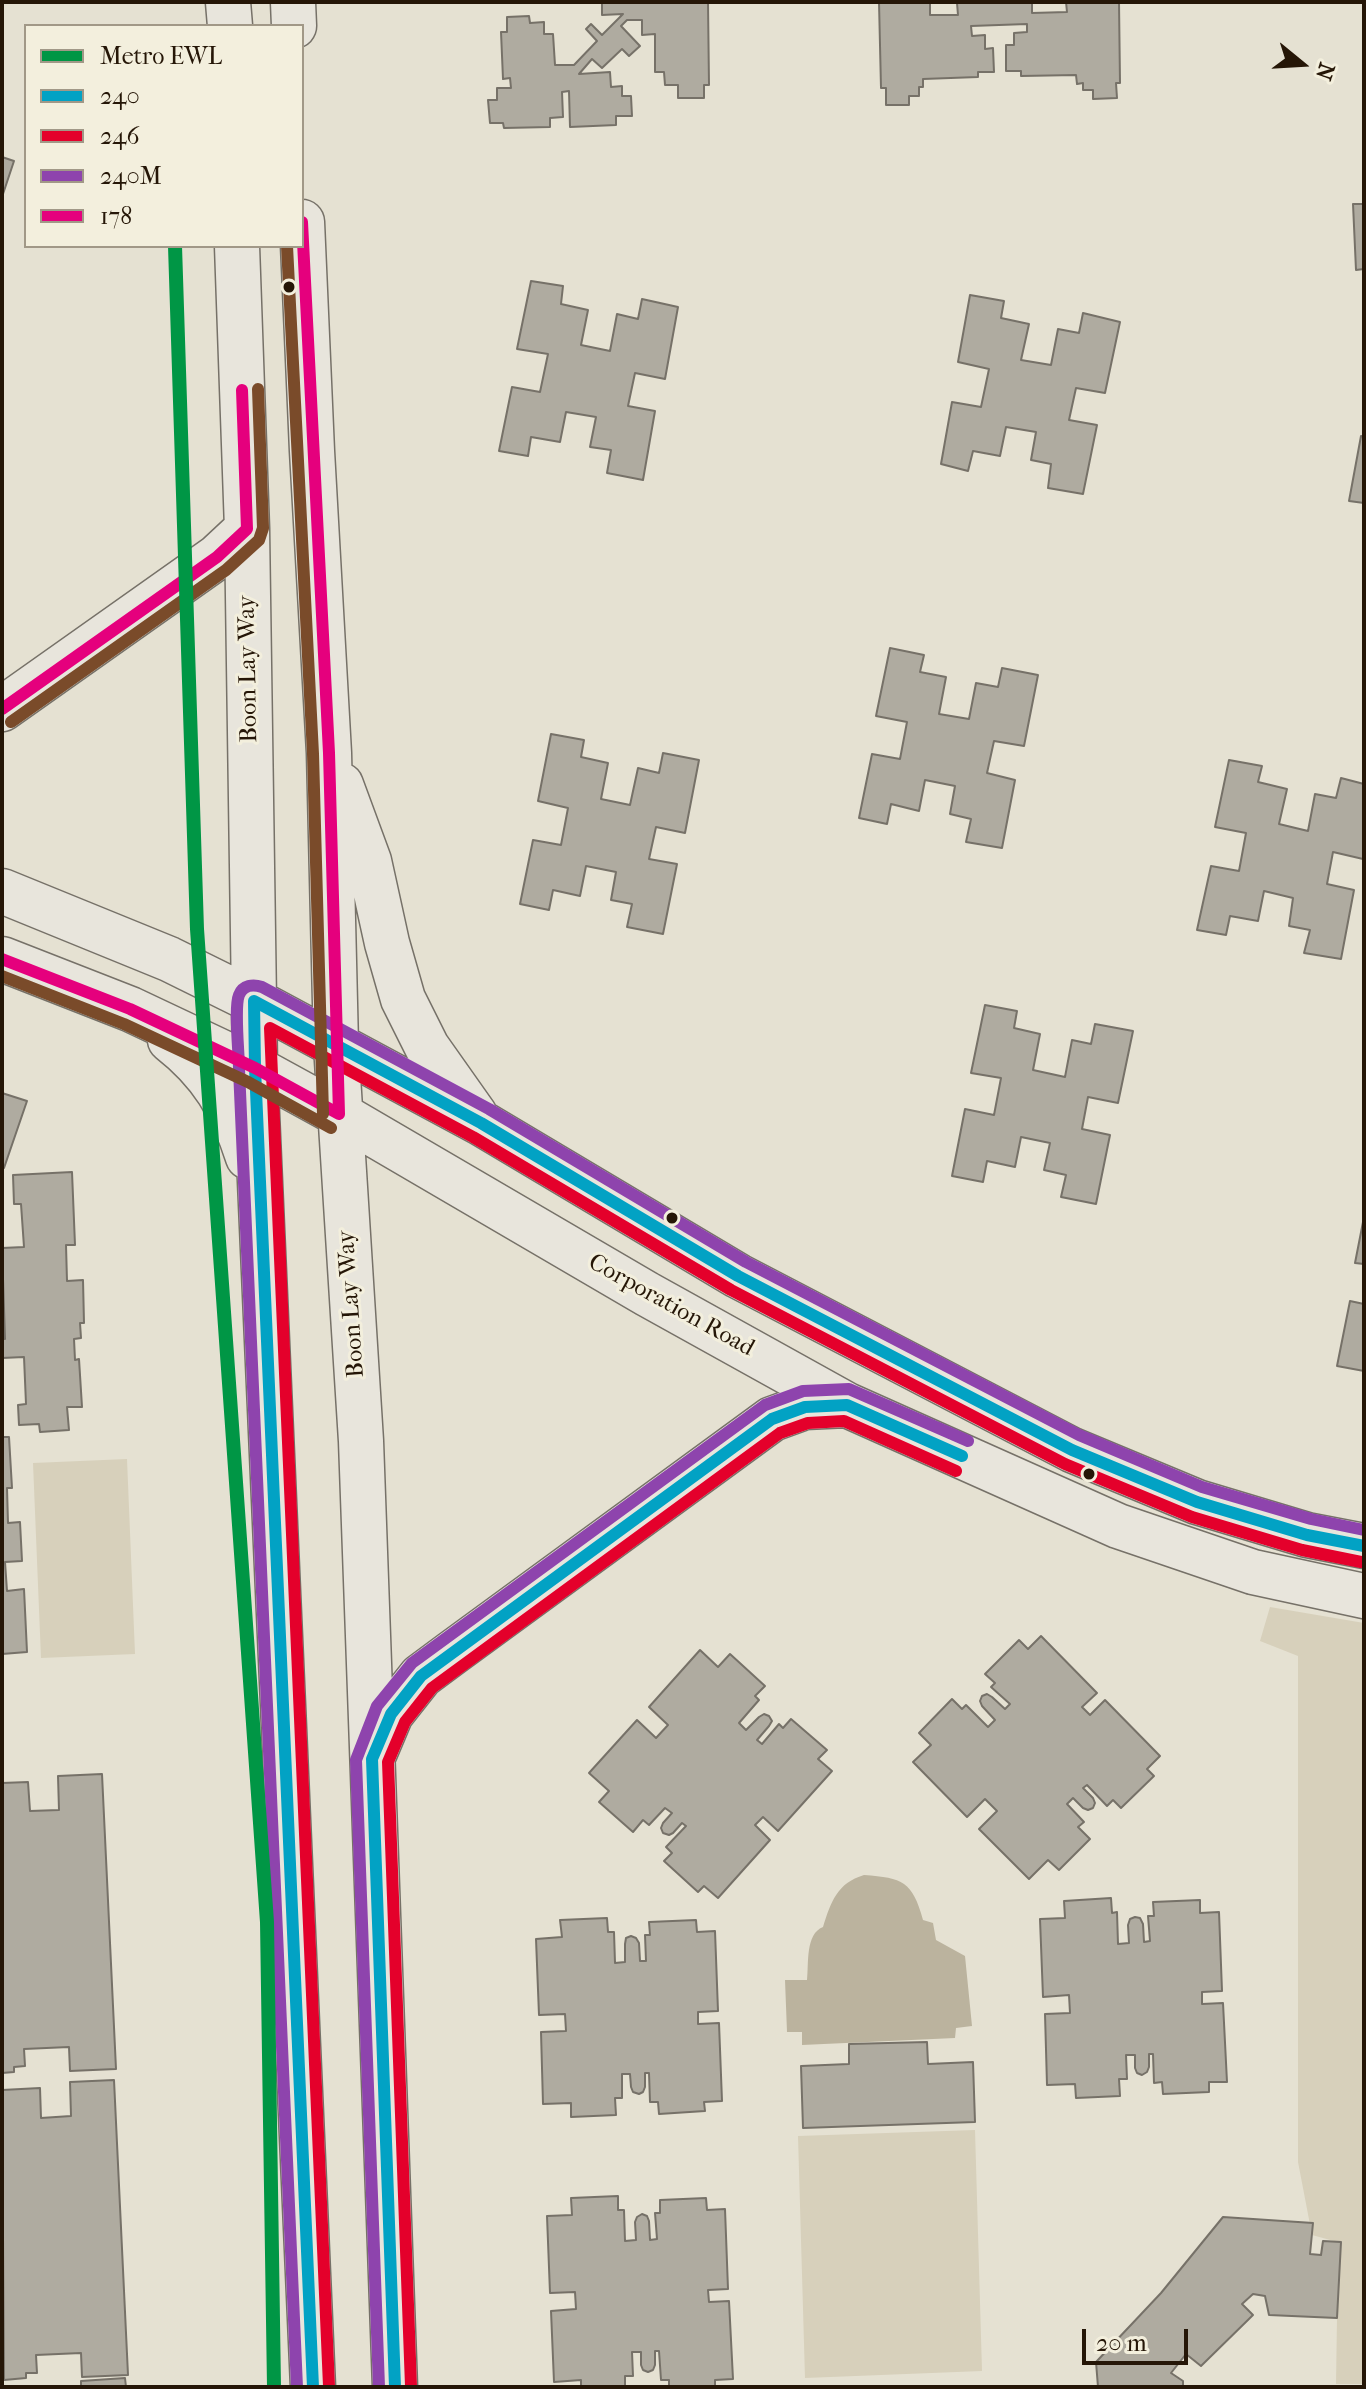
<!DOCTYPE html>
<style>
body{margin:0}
#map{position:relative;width:1366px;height:2389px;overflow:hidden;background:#e5e1d2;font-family:"IM FELL French Canon",serif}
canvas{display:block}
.frame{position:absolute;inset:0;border:4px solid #251607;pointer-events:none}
.legend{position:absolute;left:24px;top:24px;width:280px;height:224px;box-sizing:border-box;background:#f3efdd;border:2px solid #a19887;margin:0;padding:10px 14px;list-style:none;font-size:24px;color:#251607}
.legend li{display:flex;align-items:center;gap:16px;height:40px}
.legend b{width:40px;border:2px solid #a19887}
.north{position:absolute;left:1262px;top:24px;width:80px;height:80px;-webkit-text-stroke:6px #f3efdd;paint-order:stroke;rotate:108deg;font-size:22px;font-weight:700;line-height:32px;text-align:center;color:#251607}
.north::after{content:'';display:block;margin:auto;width:28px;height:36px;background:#251607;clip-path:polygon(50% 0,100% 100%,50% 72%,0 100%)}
.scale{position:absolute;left:1082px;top:2329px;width:106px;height:36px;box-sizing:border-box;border:4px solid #251607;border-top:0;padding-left:10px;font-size:24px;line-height:28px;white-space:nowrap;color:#251607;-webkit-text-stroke:6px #f3efdd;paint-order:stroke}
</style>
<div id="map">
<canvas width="1366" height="2389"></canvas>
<div class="frame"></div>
<ul class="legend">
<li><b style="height:10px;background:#009645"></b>Metro EWL</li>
<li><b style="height:10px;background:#02a2c4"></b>240</li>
<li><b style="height:10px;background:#e4002b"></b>246</li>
<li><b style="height:10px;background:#8e44ad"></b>240M</li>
<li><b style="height:10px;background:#e5007d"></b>178</li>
</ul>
<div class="north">N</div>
<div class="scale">20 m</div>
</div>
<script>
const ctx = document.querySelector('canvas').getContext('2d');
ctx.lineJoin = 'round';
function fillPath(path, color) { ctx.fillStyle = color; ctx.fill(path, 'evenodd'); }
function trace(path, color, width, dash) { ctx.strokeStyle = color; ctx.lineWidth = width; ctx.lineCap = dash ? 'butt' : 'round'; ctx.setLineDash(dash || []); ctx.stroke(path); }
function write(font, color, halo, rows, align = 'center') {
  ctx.font = font + ' "IM FELL French Canon",serif'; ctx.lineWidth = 6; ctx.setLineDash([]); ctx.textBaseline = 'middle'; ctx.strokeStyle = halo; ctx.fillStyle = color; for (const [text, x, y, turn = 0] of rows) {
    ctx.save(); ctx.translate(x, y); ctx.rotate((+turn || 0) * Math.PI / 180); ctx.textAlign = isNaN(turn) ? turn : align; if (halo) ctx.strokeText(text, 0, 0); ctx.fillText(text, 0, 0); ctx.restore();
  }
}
const green = new Path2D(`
 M127,1459L135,1654L41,1658L33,1463Z
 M1270,1607L1364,1623V2384H1336L1337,2318L1341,2243L1312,2235L1298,2162V1656L1260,1641Z
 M975,2130L982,2371L805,2378L798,2136Z`);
const water = new Path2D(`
 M864,1875C903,1878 912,1881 923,1920L933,1923L936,1940L965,1956L972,2026L956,2028L955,2038L802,2045V2032H787L785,1980H807C809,1964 805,1934 823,1927C831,1902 837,1883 864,1875Z`);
const building = new Path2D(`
 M602,2H708L709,85H704V98H678V85H665L664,72H655V34L642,35V20H627L621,26L640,46L629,56L622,49L602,68L592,59L579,74L610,72L611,87L622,86V96H631L632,116H616V125L570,127L569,91L562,92L563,117L550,118V127L504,128L503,123H490L488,100H497V88H511L510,78L503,79L501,32H507V17L529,16L530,23L544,22V34H553L555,65H574L597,41L586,29L591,24L602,35L623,14L602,15Z
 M879,2H930V15H958L957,3L963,2H1032V13L1067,12L1066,2H1119L1120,83H1116L1117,98L1093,99V90H1083V83L1077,84L1076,75L1021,76V71H1006V45H1014V33L1027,32V24L971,26L972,36L985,35V49L993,48L994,72H978V77L923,79V87H919V96H909V105H886V88H881Z
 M2,157L14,161L2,197Z
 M1353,204H1364V269L1356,270Z
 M531,281L563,286L561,304L588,310L581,345L610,351L617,314L638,319L642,299L678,307L665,379L635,373L628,406L655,411L643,480L607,473L611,450L590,447L596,417L566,412L560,442L531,437L528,456L499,451L512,387L540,392L548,354L517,349Z
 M970,295L1004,301L1001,318L1029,324L1021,360L1051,365L1058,329L1079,333L1083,313L1120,322L1105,393L1076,388L1069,420L1097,425L1083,494L1048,488L1051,464L1031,460L1036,432L1006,427L1000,456L973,451L968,471L941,464L952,402L981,407L989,369L958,362Z
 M1361,436L1364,437V503L1349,501Z
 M890,648L924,655L920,672L946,677L939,714L969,719L976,683L998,687L1002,668L1038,675L1024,746L994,741L987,773L1015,780L1002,848L966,842L971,819L950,814L955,786L925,780L919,811L891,804L887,824L859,818L872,754L900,759L907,722L876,716Z
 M551,734L584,740L581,757L608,763L601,799L630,805L638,768L659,773L663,753L699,760L685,833L656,827L649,859L677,864L663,934L627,927L632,904L611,900L616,872L586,866L580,896L553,890L549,910L520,904L533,840L561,845L568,808L538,801Z
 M1229,760L1262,766L1258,782L1287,789L1279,824L1308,831L1315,794L1336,798L1341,778L1364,784L1363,859L1333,852L1327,884L1354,890L1341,959L1304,953L1310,930L1289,926L1293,898L1264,891L1258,921L1230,916L1226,935L1197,930L1211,866L1239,871L1246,833L1215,827Z
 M985,1005L1017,1011L1014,1028L1040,1034L1033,1070L1065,1077L1072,1040L1091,1044L1095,1024L1133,1031L1118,1103L1088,1097L1082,1129L1110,1135L1096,1204L1061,1197L1066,1175L1044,1170L1050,1143L1021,1137L1015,1167L987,1161L983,1182L952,1176L965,1109L994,1115L1001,1078L971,1073Z
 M2,1093L27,1101L4,1168L2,1167Z
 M72,1172L75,1245H66L67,1281L83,1280L84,1323H80L81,1338L74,1339L75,1360L79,1359L82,1407H67L69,1430L40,1432L39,1424L19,1425L18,1405L26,1404L24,1357L2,1358V1339H5L2,1248L24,1247L21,1204H14L13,1175Z
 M1364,1217V1264L1355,1263Z
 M1350,1301L1364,1304V1371L1337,1366Z
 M2,1437H9L12,1488H7L8,1523L20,1522L22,1561L5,1562L7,1591L24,1589L27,1652L2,1654Z
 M1041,1636L1097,1693L1082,1707L1090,1715L1105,1700L1160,1756L1147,1769L1154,1776L1121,1808L1113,1800L1107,1806L1087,1785L1083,1788L1093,1798L1095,1803L1093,1808L1088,1810L1083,1808L1073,1798L1067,1804L1084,1822L1078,1827L1090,1839L1059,1870L1048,1860L1029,1879L979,1829L997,1811L985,1799L967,1817L913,1762L931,1745L919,1733L952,1699L962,1709L966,1705L988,1727L995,1720L982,1706L980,1701L982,1696L987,1694L992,1697L1005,1709L1010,1704L991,1687L995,1683L985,1674L1019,1640L1028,1649Z
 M700,1650L718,1667L730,1654L765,1686L755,1696L759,1700L739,1723L746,1730L759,1717L764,1714L769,1716L772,1721L769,1726L757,1740L762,1744L779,1724L783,1728L791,1719L827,1750L818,1759L832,1771L778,1831L763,1817L755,1825L770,1840L718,1898L704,1886L698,1892L664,1861L672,1853L666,1847L686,1826L682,1823L673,1833L669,1835L663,1833L661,1828L663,1823L672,1813L665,1808L649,1825L643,1820L633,1832L599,1802L609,1791L589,1773L637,1720L656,1738L668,1725L649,1707Z
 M102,1774L116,2069L70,2071L69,2047L24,2049L25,2066L14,2067V2072L2,2073V1783L28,1782L30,1811L59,1810L58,1776Z
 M1111,1898L1112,1913L1117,1912L1118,1944L1129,1943L1128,1925L1130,1919L1135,1917L1140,1918L1143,1924L1144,1942L1150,1941L1148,1916H1154L1153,1902L1200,1900V1913L1219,1912L1222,1991L1202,1992V2004L1223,2003L1227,2082H1209V2092L1163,2094L1162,2082L1154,2083L1153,2054H1149V2067L1147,2072L1142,2075L1137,2073L1135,2068V2055H1126L1127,2079H1119L1120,2096L1076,2098L1075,2084L1047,2085L1045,2014L1070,2013L1069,1995L1043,1997L1040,1919L1065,1918L1064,1901Z
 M607,1918L608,1932H614L615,1963L625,1962V1944L626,1938L631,1936L636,1938L639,1943L640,1961H646L645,1935H650L649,1922L696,1920L697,1932L715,1931L718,2011L698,2012V2024L719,2023L722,2101L704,2102L705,2111L659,2114L658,2102H650L649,2073H645V2087L643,2092L639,2094L633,2092L631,2087L630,2074H622V2098H615L616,2115L571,2117V2103L543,2104L541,2032L566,2031L565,2014L539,2015L536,1939L562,1937L560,1920Z
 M927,2042L928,2064L973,2062L975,2122L803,2128L801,2066L849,2064V2044Z
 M114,2080L128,2375L82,2377L81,2353L36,2355L37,2373H26V2378L4,2380L2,2090L40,2088L41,2118L71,2116L70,2082Z
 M618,2196V2210H624L625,2241L636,2240L635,2222L637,2217L642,2214L647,2216L649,2221L650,2240L657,2239L655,2213H660V2200L706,2198L707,2210L725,2209L728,2289L708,2290L709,2302L729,2301L733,2379L715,2380V2387H669V2380H661L659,2351H655V2365L653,2370L648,2372L643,2370L641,2365V2352H632L633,2376H625V2387H581V2380L554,2382L551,2311L576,2309L575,2292L550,2293L547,2216L572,2215L571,2198Z
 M1223,2217L1313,2223L1310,2254L1321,2255L1323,2241L1341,2242L1337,2318L1269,2315L1265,2296L1253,2294L1242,2304L1253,2315L1201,2366L1186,2354L1171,2373L1183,2381V2387H1098L1096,2362L1161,2293Z
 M125,2378L126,2387H81V2381Z`);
const major = new Path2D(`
 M228,2L230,26
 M293,2L294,26
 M302,222L312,451L329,753L336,1045L361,1441L395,2387
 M237,246L247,529L255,1068L313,2387
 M2,709L217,557L247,529
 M341,785L369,861L387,943L403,999L427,1047L475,1115
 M2,891L169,959L254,1001L481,1123L738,1276L1072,1450L1197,1502L1307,1535L1364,1546
 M2,959L130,1009L255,1068L339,1114L647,1294L847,1405L1118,1526L1253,1572L1364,1596
 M170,1040C211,1072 232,1107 248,1157
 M375,1752L391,1714L421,1676L452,1653L772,1419L805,1407L847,1405`);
const bus1 = new Path2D(`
 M313,2387L255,1068L254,1001L481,1123L738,1276L1072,1450L1197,1502L1307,1535L1364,1546
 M395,2387L372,1759L391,1714L421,1676L772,1419L805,1407L847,1405L962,1456`);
const bus2 = new Path2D(`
 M329,2386L270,1028L473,1137L731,1290L1065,1464L1192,1517L1302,1550L1361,1562
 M411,2386L388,1762L405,1722L432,1688L780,1433L808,1423L844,1421L956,1471`);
const bus3 = new Path2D(`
 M297,2387L239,1069C239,1053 234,1007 239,995C243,985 253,984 262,987L489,1109L746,1262L1079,1435L1202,1487L1311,1519L1364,1530
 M379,2387L356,1760L377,1706L412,1663L765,1405L803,1391L849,1389L968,1441`);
const bus4 = new Path2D(`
 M302,222L329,753L339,1114
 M2,709L217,557L247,529L242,390
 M2,959L130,1009L255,1068L339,1114`);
const bus5 = new Path2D(`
 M287,246L313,754L323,1114
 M11,722L226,570L259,540L263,528L258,389
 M2,976L124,1024L248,1082L331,1128`);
const metro1 = new Path2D(`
 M175,246L197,929L267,1922L274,2387`);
const markers = [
 [289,287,7,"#251607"],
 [672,1218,7,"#251607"],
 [1089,1474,7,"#251607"]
];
const streetNames = [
 ["Boon Lay Way",249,669,-91],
 ["Boon Lay Way",352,1304,-94],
 ["Corporation Road",671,1306,29]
];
fillPath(green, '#d7d0bb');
fillPath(water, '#bbb39e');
fillPath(building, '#afaba0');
trace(building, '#767168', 2);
trace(major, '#767168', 47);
trace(major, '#e8e5dc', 44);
trace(bus1, '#02a2c4', 12);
trace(bus2, '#e4002b', 12);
trace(bus3, '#8e44ad', 12);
trace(bus4, '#e5007d', 12);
trace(bus5, '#7a4b2a', 12);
trace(metro1, '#009645', 14);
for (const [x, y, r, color] of markers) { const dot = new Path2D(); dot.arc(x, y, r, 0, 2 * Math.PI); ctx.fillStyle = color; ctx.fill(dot); trace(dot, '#f3efdd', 3); }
write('24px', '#251607', '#f3efdd', streetNames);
</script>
